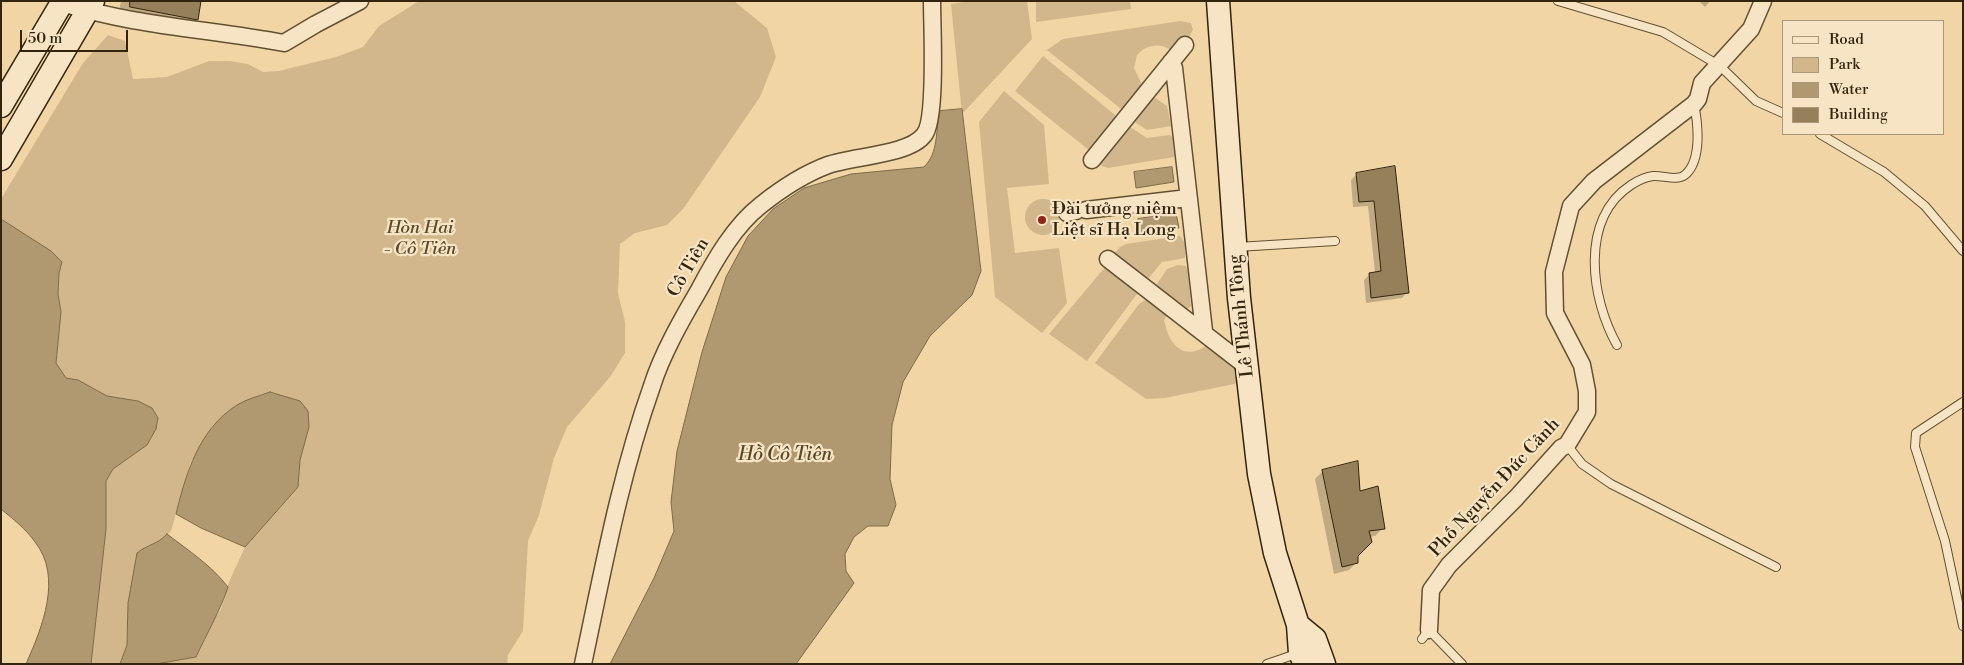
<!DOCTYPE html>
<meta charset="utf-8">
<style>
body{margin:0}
#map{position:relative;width:1964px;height:665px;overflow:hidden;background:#f1d5a5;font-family:"Libre Bodoni",serif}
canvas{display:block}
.frame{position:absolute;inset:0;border:2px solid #33240d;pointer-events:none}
.legend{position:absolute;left:1782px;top:20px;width:162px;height:115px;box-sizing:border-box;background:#f6e4c4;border:1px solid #a8977b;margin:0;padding:6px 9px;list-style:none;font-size:15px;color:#33240d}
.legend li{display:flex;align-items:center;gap:10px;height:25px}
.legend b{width:25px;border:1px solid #a8977b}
.scale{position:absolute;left:20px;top:30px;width:108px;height:22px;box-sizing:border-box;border:2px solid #33240d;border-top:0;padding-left:6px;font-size:15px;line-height:18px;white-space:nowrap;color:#33240d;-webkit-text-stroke:4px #f6e4c4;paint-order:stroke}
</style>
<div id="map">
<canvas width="1964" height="665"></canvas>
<div class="frame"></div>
<ul class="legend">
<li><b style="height:6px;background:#f6e4c4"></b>Road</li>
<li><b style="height:14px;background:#d1b78b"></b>Park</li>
<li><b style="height:14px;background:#b09971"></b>Water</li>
<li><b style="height:14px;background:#96805c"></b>Building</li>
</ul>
<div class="scale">50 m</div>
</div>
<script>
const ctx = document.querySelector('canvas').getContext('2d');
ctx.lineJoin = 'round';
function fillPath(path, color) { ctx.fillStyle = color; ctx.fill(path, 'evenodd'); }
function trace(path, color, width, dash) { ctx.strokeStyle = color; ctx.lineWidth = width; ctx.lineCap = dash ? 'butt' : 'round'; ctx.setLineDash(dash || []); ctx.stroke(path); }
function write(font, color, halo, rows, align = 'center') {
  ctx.font = font + ' "Libre Bodoni",serif'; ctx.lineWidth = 4.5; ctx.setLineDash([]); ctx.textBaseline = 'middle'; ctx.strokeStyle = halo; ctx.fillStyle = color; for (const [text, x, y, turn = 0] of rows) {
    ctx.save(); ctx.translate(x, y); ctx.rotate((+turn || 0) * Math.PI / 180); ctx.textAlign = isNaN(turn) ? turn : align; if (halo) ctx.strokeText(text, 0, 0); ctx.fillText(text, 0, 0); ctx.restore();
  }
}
const green = new Path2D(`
 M419,1H734L767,28L776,57L760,97L683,209L667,225L635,233L620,244L618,293L625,322V353L610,377L567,427L554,458L539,515L528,541L523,631L508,655L507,664H156L196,657L211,624L221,609L229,582L245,547L298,487L300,460L309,427L237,406L213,425L190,464L171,531L158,543L145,547L128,603L127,645L120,664H91L106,529V481L113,469L147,445L138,401L107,396L78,380L66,378L56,363L61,312L58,294L59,273L62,262L51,251L1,219V199L83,63L108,35L125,41L133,79L167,77L209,61H230L248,64L263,72L279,71L336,57L363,47L379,26Z
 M969,1H1027L1032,39L962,114L951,4Z
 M1036,1H1130L1131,9L1036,22Z
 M1180,21L1191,23L1193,30L1189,37L1171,50C1159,42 1146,45 1137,55L1134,68L1142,85L1124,109L1120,108L1047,50L1063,39Z
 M1043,56L1115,115L1116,119L1090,151L1015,91Z
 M1004,91L1044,125L1049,184L1007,188L1015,253L1059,248L1067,303L1042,333L995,297L979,122Z
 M1151,95L1167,106L1171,126L1147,130L1135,122L1133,118Z
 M1130,127L1147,138L1170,135L1173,138L1174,157L1108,168L1102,166L1100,163L1125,129Z
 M1025 217a18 18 0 1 1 36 0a18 18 0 1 1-36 0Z
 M1180,236L1185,243V258L1162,262L1148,279L1113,255L1120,247L1126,244Z
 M1178,265L1186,266L1188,272L1191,306L1185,310L1155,287L1167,269Z
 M1105,267L1137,291V294L1087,361L1049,334Z
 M1148,298L1168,314L1164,320C1169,346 1185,363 1210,343L1238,364L1239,383L1165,398L1146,399L1095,363L1139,304Z`);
const water = new Path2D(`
 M962,109L981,271L972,295L930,336L903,382L892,425L890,479L896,505L888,526H868L854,537L845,554L846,571L854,583L796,664H610L654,578L674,531L671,502L677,451L702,352L726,277L748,236L773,209L804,188L851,174L924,167C939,152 935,132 940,111Z
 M1172,167L1174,182L1136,188L1134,172Z
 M1176,213L1179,228L1140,234L1138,219Z
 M1,219L51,251L62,262L59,273L58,294L61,312L56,363L66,378L78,380L107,396L138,401L152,408L158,418L156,429L147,445L113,469L106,481V529L91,664H26C42,628 63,577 35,542C26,529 13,519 1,509Z
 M270,392L300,401L308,411L309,427L300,460L298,487L245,547L201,528L176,514C186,473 199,429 237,405C247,399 259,396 270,392Z
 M167,534C189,551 211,565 228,587C220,611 207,633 196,657L156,664H120L127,645L128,603L137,553C148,544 157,545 167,534Z`);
const shadow = new Path2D(`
 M121,1H200L196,19L190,25L119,12Z
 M1699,1H1710L1705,7Z
 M1394,167L1407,292L1402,298L1366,303L1364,280L1370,274L1375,273L1368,206L1353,207L1351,180L1357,174Z
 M1323,471L1359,493L1383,528L1375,536L1370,537L1356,556L1357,562L1349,570L1334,574L1315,479Z`);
const building = new Path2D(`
 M130,1H201L198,20L130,7Z
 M1395,166L1409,293L1371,298L1369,273L1381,271L1374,201L1359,202L1356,173Z
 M1358,461L1360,491L1378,486L1385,529L1369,531L1372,542L1358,556V563L1342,567L1322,470Z`);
const lane = new Path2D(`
 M1558,1L1663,32L1720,66L1756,101L1783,113
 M1820,134L1884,172L1925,206L1963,251
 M1237,247L1335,241
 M1617,345C1591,299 1579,219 1631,185C1637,181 1646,177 1653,176C1663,175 1678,182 1686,174C1702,159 1698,123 1694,104
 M1963,402L1916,433L1915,447L1945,541L1963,626
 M1567,445L1582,464L1611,484L1776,567
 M1422,639L1429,630L1462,664
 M1267,664L1299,653`);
const street = new Path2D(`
 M62,3C134,26 210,29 284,43L316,24L360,1
 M1171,62L1174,68L1204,331
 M1092,160L1185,45
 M1086,210L1188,198
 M1067,213L1076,211
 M1108,259L1246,366
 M1429,630L1431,590L1449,565L1516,498L1561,448L1567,445L1587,412V391L1582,365L1555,313L1554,272L1571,206L1594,181L1694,104L1698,99L1702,83L1751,29L1763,1
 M583,664C603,570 620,476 652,386C662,354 682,319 699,290C715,260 734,226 761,205C781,189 804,174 828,165C853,156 909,155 924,135C937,120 932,25 932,1`);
const secondary = new Path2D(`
 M1218,1L1239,298L1259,474L1275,553L1298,625L1300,653L1305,664
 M1,106L63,1
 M1,159L93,1
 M1298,625L1315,639L1324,664`);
const markers = [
 [1042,220,5,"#8f2418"]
];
const poiNames = [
 ["Đài tưởng niệm",1052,210],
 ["Liệt sĩ Hạ Long",1052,231]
];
const parkNames = [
 ["Hòn Hai",420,229],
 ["- Cô Tiên",420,250]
];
const streetNames = [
 ["Cô Tiên",689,268,-60],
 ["Lê Thánh Tông",1242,316,-96],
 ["Phố Nguyễn Đức Cảnh",1495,488,-47]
];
const waterNames = [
 ["Hồ Cô Tiên",785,455]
];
fillPath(green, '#d1b78b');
fillPath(water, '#b09971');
trace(water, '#7e6a49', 1);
fillPath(shadow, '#0003');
fillPath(building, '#96805c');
trace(building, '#33240d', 1);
trace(lane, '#625033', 10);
trace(street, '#625033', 19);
trace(secondary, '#33240d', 25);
trace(lane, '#f6e4c4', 8);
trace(street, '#f6e4c4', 16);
trace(secondary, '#f6e4c4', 22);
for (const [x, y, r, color] of markers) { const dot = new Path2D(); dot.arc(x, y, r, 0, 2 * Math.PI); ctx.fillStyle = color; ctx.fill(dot); trace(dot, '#f6e4c4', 2); }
write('18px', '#33240d', '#f6e4c4', poiNames, 'left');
write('italic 18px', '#5a492c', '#f6e4c4', parkNames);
write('18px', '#33240d', '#f6e4c4', streetNames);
write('italic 19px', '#58472b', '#f6e4c4', waterNames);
</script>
